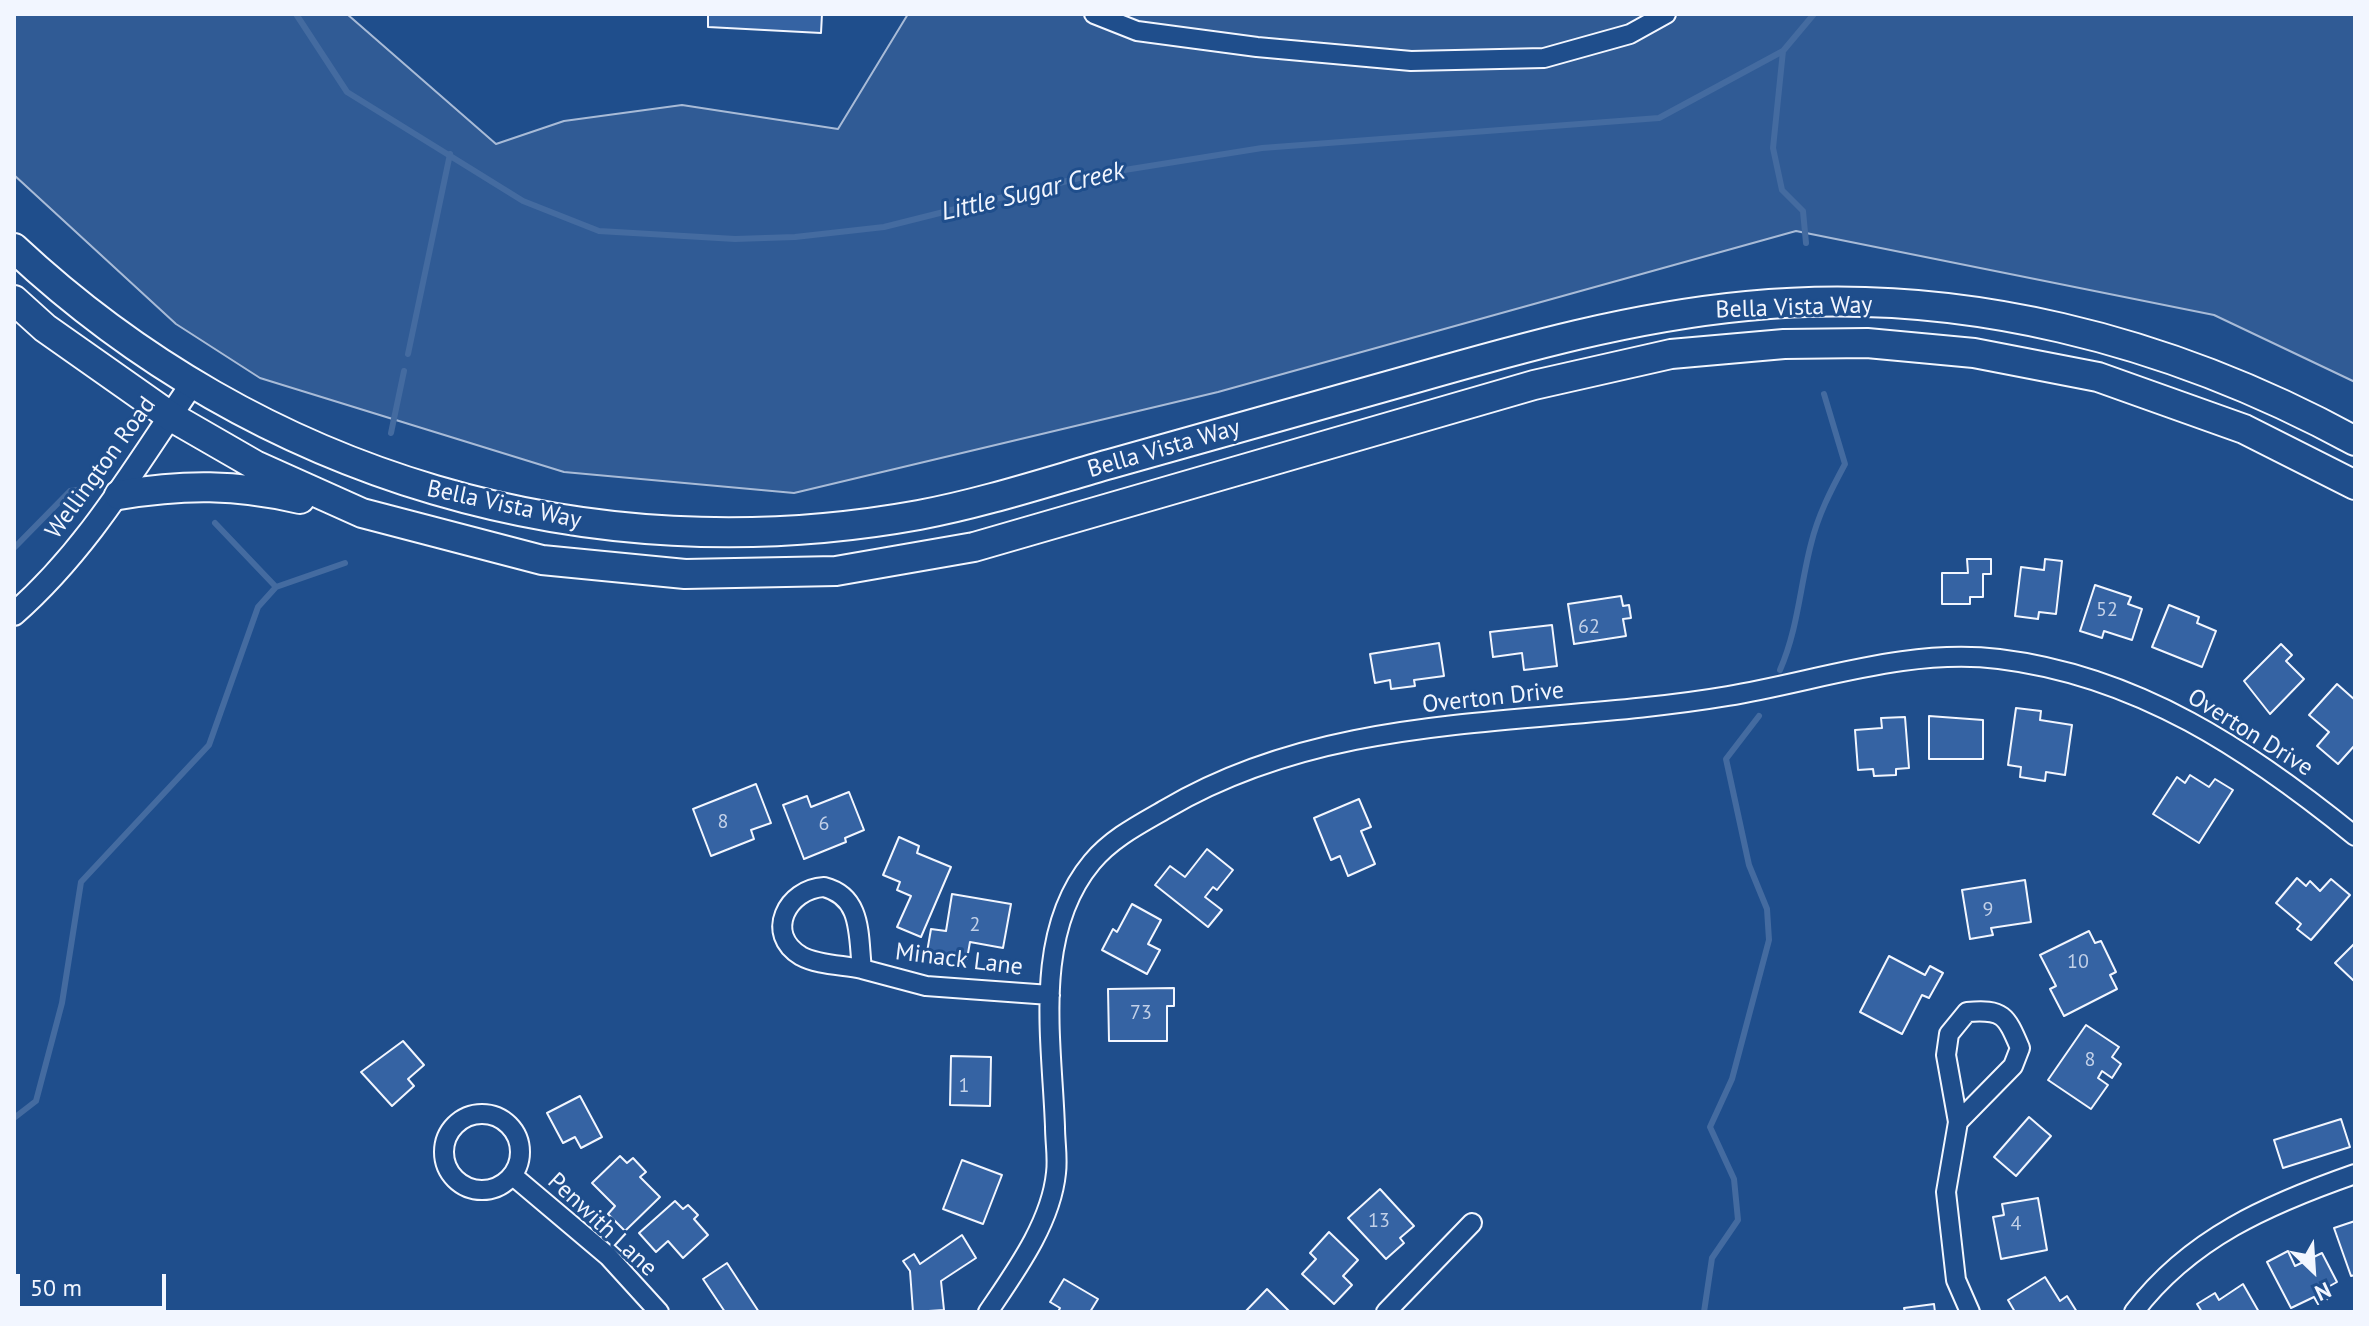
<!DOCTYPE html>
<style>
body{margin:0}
#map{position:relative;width:2369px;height:1326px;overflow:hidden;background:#1f4e8c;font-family:"PT Sans",sans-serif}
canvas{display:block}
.frame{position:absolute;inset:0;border:16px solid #f2f6ff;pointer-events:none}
.north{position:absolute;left:2273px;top:1230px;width:80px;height:80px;-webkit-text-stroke:6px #1f4e8c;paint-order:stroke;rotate:155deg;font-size:22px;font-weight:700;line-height:32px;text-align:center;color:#f2f6ff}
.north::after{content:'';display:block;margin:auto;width:28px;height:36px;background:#f2f6ff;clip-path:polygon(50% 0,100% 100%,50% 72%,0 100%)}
.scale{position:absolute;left:16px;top:1274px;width:150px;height:36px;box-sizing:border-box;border:4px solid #f2f6ff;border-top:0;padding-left:10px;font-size:24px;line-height:28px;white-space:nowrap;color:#f2f6ff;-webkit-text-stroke:6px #1f4e8c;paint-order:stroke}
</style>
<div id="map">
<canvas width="2369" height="1326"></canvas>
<div class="frame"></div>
<div class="north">N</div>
<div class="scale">50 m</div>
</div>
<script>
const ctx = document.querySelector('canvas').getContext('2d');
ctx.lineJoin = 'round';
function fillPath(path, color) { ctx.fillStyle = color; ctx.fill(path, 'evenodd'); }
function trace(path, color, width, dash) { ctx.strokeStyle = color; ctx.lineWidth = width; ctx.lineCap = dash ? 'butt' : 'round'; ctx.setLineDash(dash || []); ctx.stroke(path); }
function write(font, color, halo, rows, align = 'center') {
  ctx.font = font + ' "PT Sans",sans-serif'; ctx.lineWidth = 6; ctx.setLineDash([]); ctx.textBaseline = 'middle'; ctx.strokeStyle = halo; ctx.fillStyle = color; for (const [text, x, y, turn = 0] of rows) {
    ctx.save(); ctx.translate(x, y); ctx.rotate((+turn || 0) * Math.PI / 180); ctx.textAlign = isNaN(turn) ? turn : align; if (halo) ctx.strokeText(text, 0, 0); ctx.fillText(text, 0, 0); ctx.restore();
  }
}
const built = new Path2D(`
 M14,14H347L496,144L564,121L682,105L838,129L908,14H2355V382L2214,315L1796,231L1218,392L794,493L564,472L260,378L176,324L14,175Z`);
const stream = new Path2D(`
 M296,14L347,92L523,201L599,231L735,239L795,237L884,227L1087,176L1262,148L1659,118L1783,51L1814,14
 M1783,51L1773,148L1782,190L1803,211L1806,243
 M408,354L450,154
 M391,433L404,371
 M215,523L276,587
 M14,548L70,491L96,487
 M1780,670C1798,629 1800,586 1811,544C1818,515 1831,490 1845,464L1824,394
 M14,1118L36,1101L62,1003L81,882L209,745L258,607L276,587L345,563
 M1704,1312L1712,1258L1738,1220L1734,1179L1710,1127L1732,1079L1769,940L1767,909L1749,865L1726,759L1759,716`);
const building = new Path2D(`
 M708,14H822L821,33L708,27Z
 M1967,559H1991V574H1983V597H1970V604H1942V573H1968Z
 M2045,559L2062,561L2056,614L2039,612L2038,619L2015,616L2021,567L2044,570Z
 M2095,585L2131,597L2128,604L2142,609L2132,640L2104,631L2102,638L2080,631Z
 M1621,596L1623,606L1629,605L1631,618L1623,619L1626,636L1574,644L1568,604Z
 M2169,605L2199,617L2197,623L2216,631L2202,667L2152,647Z
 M1552,625L1557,666L1524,670L1522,653L1493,657L1490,632Z
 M1439,643L1444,676L1414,680L1415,686L1391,689L1390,680L1375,683L1370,654Z
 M2281,644L2292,655L2286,661L2304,679L2270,714L2244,681Z
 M2337,684L2355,700V745L2338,764L2317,746L2329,732L2309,715Z
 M2016,708L2041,711L2040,720L2072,725L2065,775L2046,772L2045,781L2020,777L2021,767L2008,765Z
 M1929,716L1983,720V759H1929Z
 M1905,717L1909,768L1896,769V775L1874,776L1873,769L1858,770L1855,730L1882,728L1881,718Z
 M2190,775L2209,787L2215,779L2233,790L2199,843L2153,814L2177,777L2185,783Z
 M756,784L771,823L751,830L754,839L711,856L693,809Z
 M849,792L864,830L845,838L846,842L804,859L783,805L807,796L811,807Z
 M1359,799L1371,827L1361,831L1375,864L1348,876L1340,856L1331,860L1314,818Z
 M899,837L919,846L917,853L951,867L921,937L897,927L911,896L897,890L900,882L883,875Z
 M1207,849L1233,870L1217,890L1213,887L1205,897L1222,910L1208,927L1155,885L1170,866L1185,877Z
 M2297,878L2306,886L2310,881L2320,891L2331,879L2350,895L2311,940L2297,929L2301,924L2276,903Z
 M2025,880L2031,922L1991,928L1993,935L1970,939L1962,890Z
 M952,894L1011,904L1003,948L970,942L967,959L945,955L944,961L926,958L931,929L946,931Z
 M1132,904L1161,920L1148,944L1160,950L1147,974L1102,950L1113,929L1117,932Z
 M2089,931L2095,943L2101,941L2116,972L2110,975L2117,989L2064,1016L2050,989L2056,986L2040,955Z
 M2355,943V980L2354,981L2335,963Z
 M1889,956L1925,975L1930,966L1943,973L1929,998L1922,995L1902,1034L1860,1012Z
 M1174,988V1006H1167V1041H1109L1108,989Z
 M2086,1025L2119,1047L2112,1057L2121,1064L2112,1078L2102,1071L2098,1078L2108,1085L2091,1109L2048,1080Z
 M403,1041L424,1065L408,1079L414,1086L392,1106L361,1072Z
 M951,1056L991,1057L990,1106L950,1105Z
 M580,1096L602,1137L581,1148L575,1137L563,1143L547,1113Z
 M2029,1117L2051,1136L2016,1176L1994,1157Z
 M2341,1119L2350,1147L2283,1168L2274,1140Z
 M620,1156L627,1163L633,1158L646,1172L640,1177L660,1197L625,1231L608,1214L615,1206L592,1183Z
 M962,1160L1002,1175L983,1224L943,1209Z
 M1380,1189L1414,1226L1400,1238L1404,1243L1386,1259L1348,1218Z
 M2038,1198L2047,1250L2001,1259L1993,1217L2004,1215L2002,1204Z
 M675,1201L683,1209L688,1205L698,1215L694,1219L708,1235L683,1258L668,1241L656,1252L639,1233Z
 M2355,1221V1275L2351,1276L2334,1228Z
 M1329,1232L1358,1260L1343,1276L1352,1285L1334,1304L1302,1274L1316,1259L1310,1253Z
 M962,1235L976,1258L941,1281L944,1310L913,1312L910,1271L903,1261L914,1254L920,1264Z
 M2288,1251L2295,1266L2322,1253L2337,1282L2328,1287L2333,1296L2318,1304L2314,1297L2291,1308L2267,1262Z
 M727,1263L759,1312H725L703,1279Z
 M2045,1277L2060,1301L2067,1296L2077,1312H2015L2008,1300Z
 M1064,1279L1098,1299L1090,1312H1058L1060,1308L1050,1302Z
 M2243,1284L2259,1312H2202L2197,1304L2215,1293L2219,1300Z
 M1267,1289L1290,1312H1245Z
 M1934,1304L1935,1312H1905L1904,1308Z`);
const minor = new Path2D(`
 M1094,14L1137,31L1257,47L1411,61L1544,58L1630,34L1666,14
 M824,887C863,897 858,936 862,969C843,965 817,965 801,956C764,934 787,889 824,887Z
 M862,969L926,986L1050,995
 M444 1152a38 38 0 1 1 76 0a38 38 0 1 1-76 0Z
 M1958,1122L2013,1066L2020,1048C2006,1015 2003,1009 1967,1012L1949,1034L1946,1055L1958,1122L1946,1192L1956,1280L1970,1312
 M512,1175L608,1256L659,1312
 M988,1312C1015,1272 1051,1223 1056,1173C1058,1158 1055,1142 1055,1127C1052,1041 1032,934 1092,862C1112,838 1140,824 1166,809C1337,708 1539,728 1728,696C1818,681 1907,648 1999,659C2138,676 2249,750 2355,836
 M1386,1312L1472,1223
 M2134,1312C2190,1238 2269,1204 2355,1174`);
const tertiary = new Path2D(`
 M14,614C89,548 136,465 192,384`);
const primary = new Path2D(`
 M14,248C259,477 589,575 919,515C983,503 1047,482 1110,464C1210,436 1309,408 1409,380C1521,348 1631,317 1747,306C1958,285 2170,340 2355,441
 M14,300L45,328L170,416L255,465L362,513L542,560L685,574L836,571L974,547L1534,385L1671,354L1784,344L1867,343L1974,353L2098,377L2244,429L2355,485
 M119,495C184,484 236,484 300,499`);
const numberNames = [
 ["52",2107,610],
 ["62",1589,627],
 ["8",723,822],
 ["6",824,824],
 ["9",1988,910],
 ["2",975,925],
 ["10",2078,962],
 ["73",1141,1013],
 ["8",2090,1060],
 ["1",964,1086],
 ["13",1379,1221],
 ["4",2016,1224]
];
const streetNames = [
 ["Bella Vista Way",1794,308,-2],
 ["Bella Vista Way",1164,449,-16],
 ["Wellington Road",101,468,-54],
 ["Bella Vista Way",504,505,12],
 ["Overton Drive",1493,698,-6],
 ["Overton Drive",2250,733,32],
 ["Minack Lane",959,960,7],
 ["Penwith Lane",602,1225,43]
];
const waterNames = [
 ["Little Sugar Creek",1033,192,-13]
];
fillPath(built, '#305b95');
trace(built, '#a8bbd7', 2);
trace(stream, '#446ba0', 6);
fillPath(building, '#3563a3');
trace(building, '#f2f6ff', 2);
trace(minor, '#f2f6ff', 22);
trace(tertiary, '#f2f6ff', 26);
trace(primary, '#f2f6ff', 32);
trace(minor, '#1f4e8c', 18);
trace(tertiary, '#1f4e8c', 22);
trace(primary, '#1f4e8c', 28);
write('20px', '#c3d1e8', null, numberNames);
write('24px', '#f2f6ff', '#1f4e8c', streetNames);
write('italic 26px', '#f2f6ff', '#1f4e8c', waterNames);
</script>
